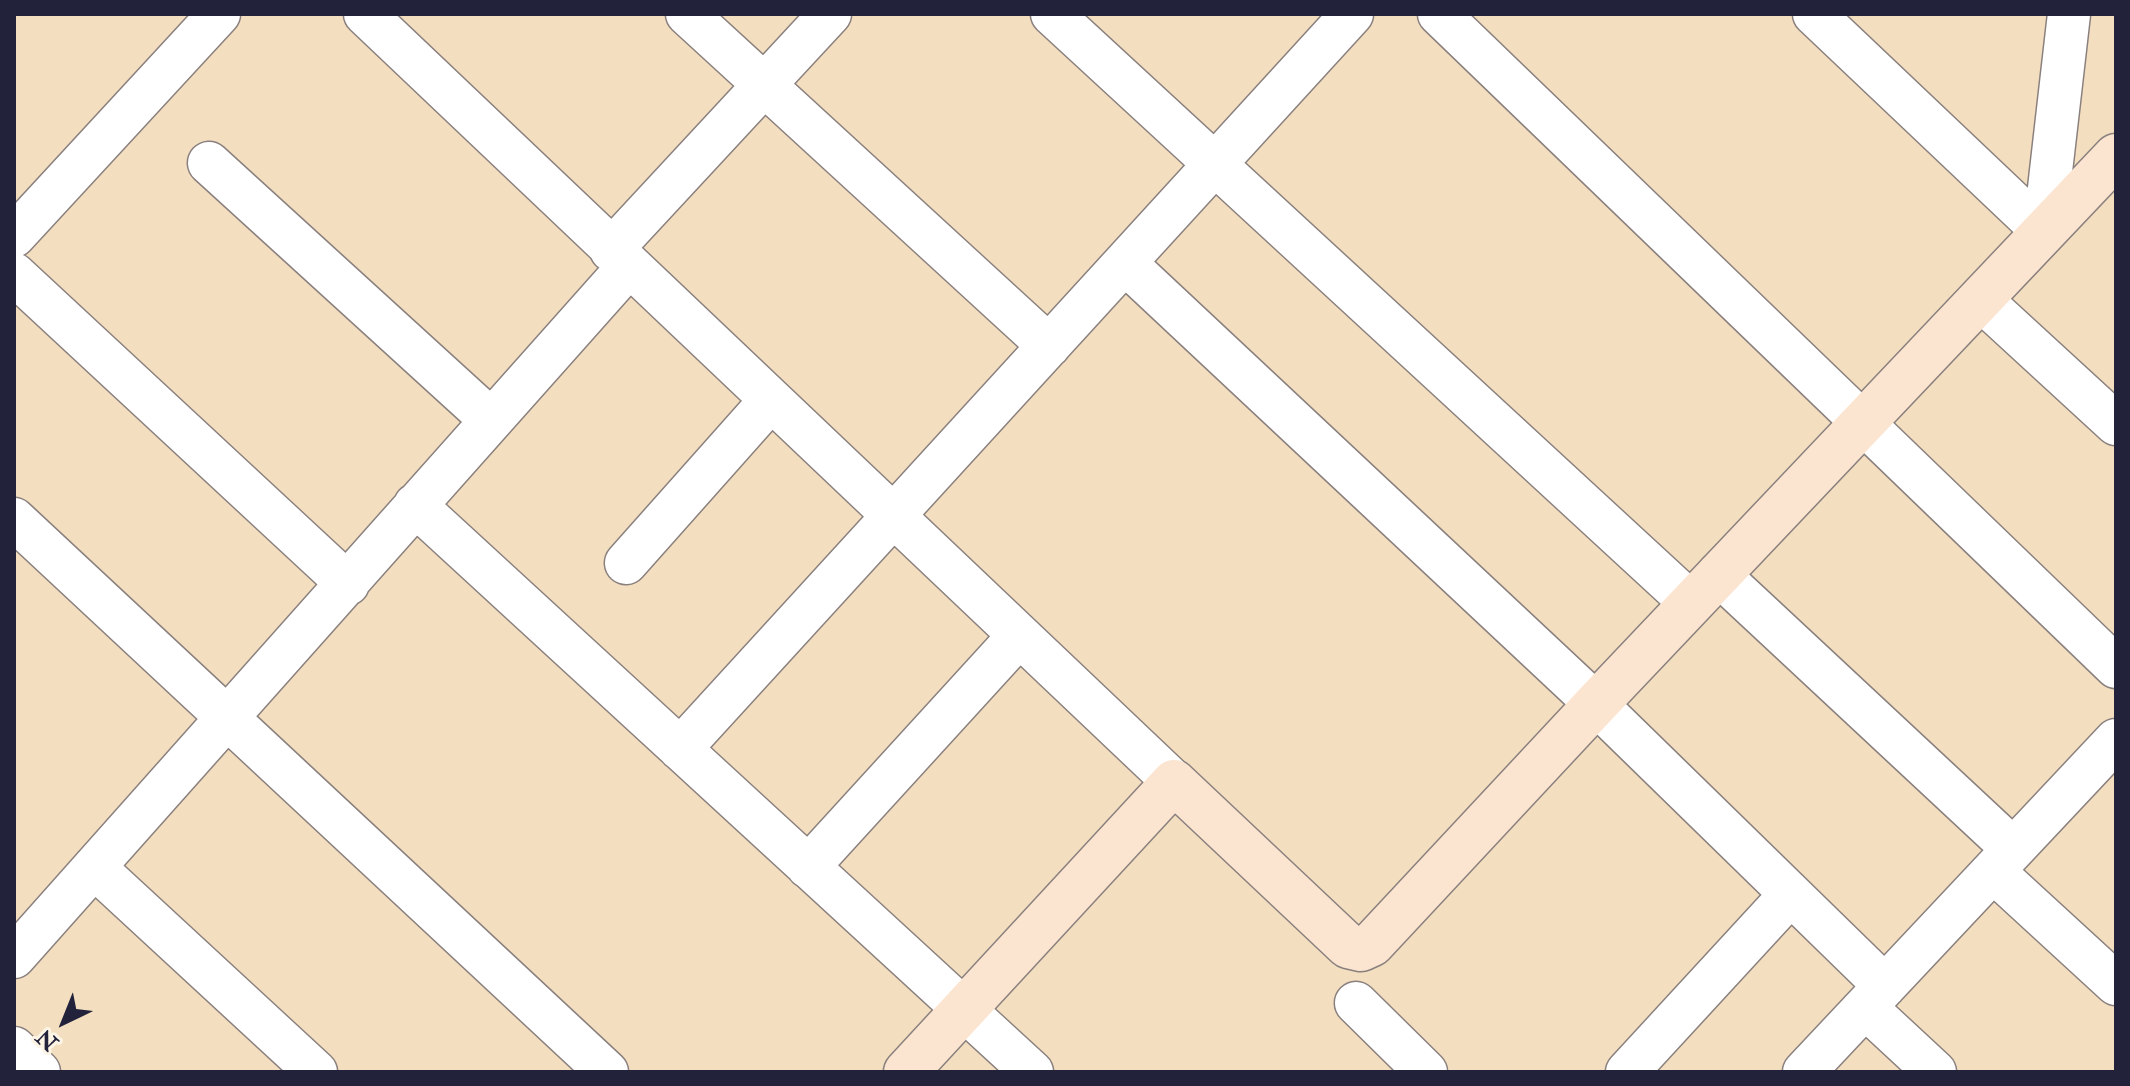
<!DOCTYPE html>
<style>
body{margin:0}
#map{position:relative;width:2130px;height:1086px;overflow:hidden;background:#f3dec0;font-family:"IM FELL Double Pica",serif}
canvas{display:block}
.frame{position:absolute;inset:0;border:16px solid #22223b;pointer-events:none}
.north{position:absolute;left:24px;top:982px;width:80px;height:80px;-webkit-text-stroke:6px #fcf5e5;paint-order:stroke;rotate:223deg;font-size:22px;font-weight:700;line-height:32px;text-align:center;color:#22223b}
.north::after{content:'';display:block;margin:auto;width:28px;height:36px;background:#22223b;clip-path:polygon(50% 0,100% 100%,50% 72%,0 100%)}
</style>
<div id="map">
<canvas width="2130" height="1086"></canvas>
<div class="frame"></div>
<div class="north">N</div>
</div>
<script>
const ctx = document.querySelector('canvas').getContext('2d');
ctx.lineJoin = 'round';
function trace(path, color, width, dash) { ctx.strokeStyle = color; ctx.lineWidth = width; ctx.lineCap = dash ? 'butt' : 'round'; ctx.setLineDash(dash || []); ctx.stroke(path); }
const street = new Path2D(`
 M365,14L1174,782
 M687,14L1049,346
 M1052,14L1691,603
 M1439,14L2116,667
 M1814,14L2044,232
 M209,163L491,420
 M2044,232L2069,14
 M14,236L219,14
 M611,250L830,14
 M1125,263L1596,704L1885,986
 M14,274L348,584
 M1980,299L2116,424
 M415,505L1032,1072
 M14,519L607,1072
 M626,563L770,401
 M1718,574L2013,849
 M680,749L1352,14
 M94,867L316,1072
 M808,867L1018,637
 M1993,871L2116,984
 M14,957L628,267
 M1356,1003L1426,1072
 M1865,1007L1935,1072
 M14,1048L39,1072
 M1627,1072L1790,895
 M1804,1072L2116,740`);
const secondary = new Path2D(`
 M906,1072L1174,782L1348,946L1361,949L1372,944L1596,704L2116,156`);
trace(street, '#8a807e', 45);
trace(secondary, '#8a807e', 47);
trace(street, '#fff', 42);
trace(secondary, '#fce5d0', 44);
</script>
